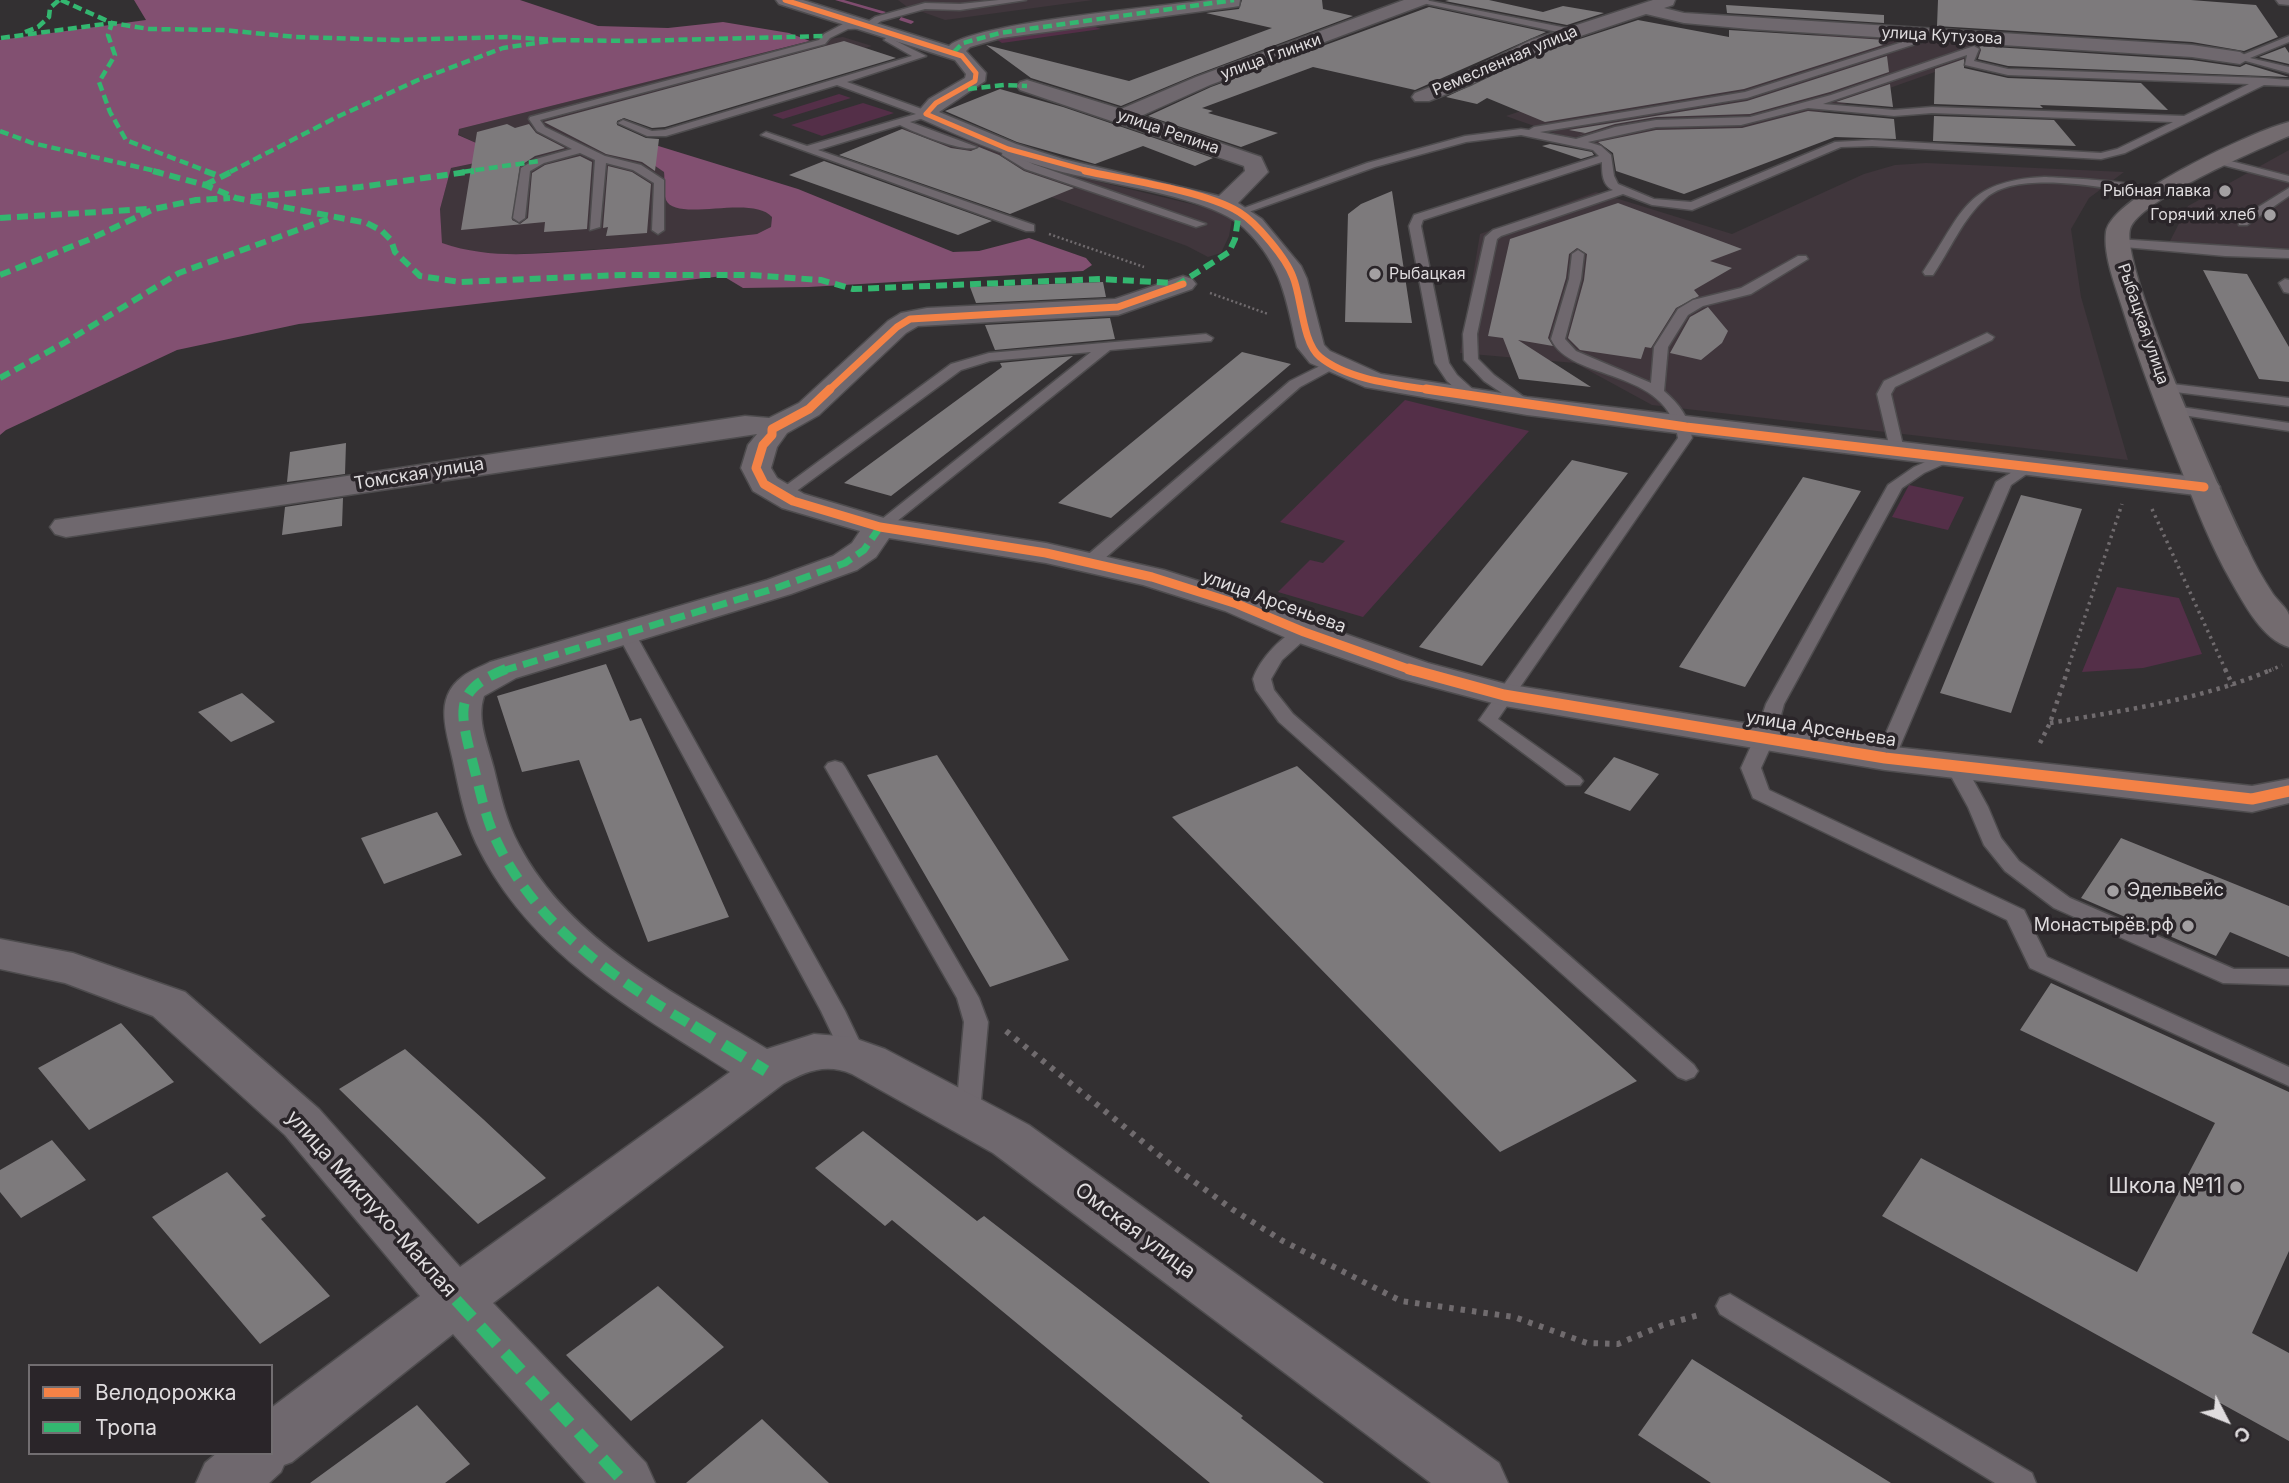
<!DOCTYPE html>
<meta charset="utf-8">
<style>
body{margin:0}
#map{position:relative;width:2289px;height:1483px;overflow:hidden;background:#333032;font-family:Inter,sans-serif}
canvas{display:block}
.legend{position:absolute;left:28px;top:1364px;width:245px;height:91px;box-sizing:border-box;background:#2a2529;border:2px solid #726e71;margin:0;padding:9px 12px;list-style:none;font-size:21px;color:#dfdcde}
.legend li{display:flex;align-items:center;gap:14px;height:35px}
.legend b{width:35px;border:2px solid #726e71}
.north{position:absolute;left:2191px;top:1385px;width:70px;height:70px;-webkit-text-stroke:5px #2a2529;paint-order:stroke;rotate:132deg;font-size:19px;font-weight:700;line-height:28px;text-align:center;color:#dfdcde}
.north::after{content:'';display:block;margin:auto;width:24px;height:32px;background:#dfdcde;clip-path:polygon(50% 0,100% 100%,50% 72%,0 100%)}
</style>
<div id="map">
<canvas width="2289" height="1483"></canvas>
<ul class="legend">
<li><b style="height:9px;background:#f48246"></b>Велодорожка</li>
<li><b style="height:9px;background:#33b770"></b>Тропа</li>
</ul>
<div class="north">С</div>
</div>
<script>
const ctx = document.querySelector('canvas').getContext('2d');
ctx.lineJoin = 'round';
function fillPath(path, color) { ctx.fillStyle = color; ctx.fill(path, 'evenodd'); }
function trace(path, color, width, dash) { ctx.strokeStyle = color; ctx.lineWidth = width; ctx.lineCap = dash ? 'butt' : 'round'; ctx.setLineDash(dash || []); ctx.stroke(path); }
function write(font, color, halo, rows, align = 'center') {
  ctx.font = font + ' Inter,sans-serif'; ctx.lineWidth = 7; ctx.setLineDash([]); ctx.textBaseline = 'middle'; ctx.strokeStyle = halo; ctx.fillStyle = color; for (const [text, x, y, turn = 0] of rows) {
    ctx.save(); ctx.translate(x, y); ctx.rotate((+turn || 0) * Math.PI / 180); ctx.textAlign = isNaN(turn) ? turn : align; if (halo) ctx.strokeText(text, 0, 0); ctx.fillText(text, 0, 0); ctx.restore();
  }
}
const built = new Path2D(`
 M898,0H1093L945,20L906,6Z
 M1860,30L1987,36L2000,49L1669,166L1554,133L1506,116L1545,103L1811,36Z
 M843,37L872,46L605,120L664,172L665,184L767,211L772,217L771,227L766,231L757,234L648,246L503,255L469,252L442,244L440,209L451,168L475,163L498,153L457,134L459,129L810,41Z
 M920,125L1075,176L1233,214L1229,236L1221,253L1208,257L1187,246L924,151L880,138L907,127Z
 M2289,150V252L2170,241L2188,206Z
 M1926,163L2124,172L2089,198L2071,229L2081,297L2128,460L1652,405L1575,363L1460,353L1480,234L1596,192L1732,234L1864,174L1895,165Z`);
const green = new Path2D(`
 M1086,24L1101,29L1002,43L993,37Z
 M839,94L851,98L783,119L772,115Z
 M863,103L894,113L822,136L791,125Z
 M1405,400L1529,431L1363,617L1278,592L1310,560L1323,563L1345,541L1280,522Z
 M1909,485L1964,497L1948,530L1892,517Z
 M2117,587L2179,598L2202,654L2143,668L2082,672Z`);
const forest = new Path2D(`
 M134,0H520L598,26L668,28L723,22L789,33L810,41L459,129L458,135L499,153L475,163L451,168L440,209L442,243C488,259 532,254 580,251C639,247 698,241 757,234L771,227L772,217C752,194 676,223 666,200C663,193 665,180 664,172L600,128L798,189L953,252L979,251L1029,238L1086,258L1092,265L1083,271L809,287L743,288L723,276L299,324L177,350L6,430L0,435V40L146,20Z`);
const stream = new Path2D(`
 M835,0H844L886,12L883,14Z
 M901,17L913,21L914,22L911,24L899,20Z`);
const building = new Path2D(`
 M1242,0H1322L1323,9L1353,16L1195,75L1121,106L1031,78L986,45L1129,81L1272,28L1206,13L1239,9Z
 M1449,0H1489L1543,12L1563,6L1604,13L1567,25L1445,1Z
 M1938,0H2191L2256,5L2278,37L2244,51L2192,42L1937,26Z
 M1726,5L1884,15V23L1727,13Z
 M1429,7L1546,32L1415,90L1313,67L1202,108L1213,111L1208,113L1278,133L1241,147L1148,116L1211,87Z
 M1638,20L1729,37V30L1886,40V44L1744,89L1545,122L1487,98L1477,104L1446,97L1546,50Z
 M844,41L896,58L665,127L652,128L624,118L617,121V125L646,138L659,139L655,171L642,162L606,154L544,122Z
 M1979,46L2192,60L2240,67L2246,64L2289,77L2008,66L1978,59L1981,50Z
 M2285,47L2289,53V64L2259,57Z
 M1887,56L1889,72L1830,92L1750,114L1656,117L1615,124L1576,136L1585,133L1569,130L1747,101Z
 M1964,59V68L2008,78L2141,83L2168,110L2040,105L2043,108L1934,104L1935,69Z
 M1890,84L1893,107L1836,102Z
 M1000,89L1063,107L1213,158L1195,166L1143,146L1095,164L1017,142L945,111Z
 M1808,111L1894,119L1896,139L1835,137L1684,194L1616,171L1613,153L1598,142L1656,130L1742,128Z
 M1934,116L2054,120L2076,146L1933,141Z
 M507,124L515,128L529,124L536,133L565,148L535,156L520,166L512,220L520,224L528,218L532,173L545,165L580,156L592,162L587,229L544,232L545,222L461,230L477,132Z
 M902,129L951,148L971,151L979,147L999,155L1024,171L1074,188L1010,214L839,155Z
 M1550,144L1592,152L1594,155L1581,159L1542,146Z
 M824,161L992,221L958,235L789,175Z
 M608,166L632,172L651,184L647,233L606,236L608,227L603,228Z
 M1392,191L1412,323L1345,322L1348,214L1361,204Z
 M1618,203L1742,249L1710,261L1732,268L1694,290L1699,296L1676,308L1651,348L1645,347L1641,359L1580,350L1568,338L1584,280L1587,254L1577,248L1569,254L1566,278L1548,338L1553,346L1518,340L1591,387L1519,379L1503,338L1488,336L1510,239Z
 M2203,270L2247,274L2289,347V382L2259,379Z
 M1103,282L1106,297L976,303L970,287Z
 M1708,307L1728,331L1722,343L1701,360L1670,353L1690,317Z
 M1110,318L1115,339L995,350L985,325Z
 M1242,352L1291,364L1111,518L1058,503Z
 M1073,356L891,496L844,483L1002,367L1000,363Z
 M346,443L345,474L287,482L290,452Z
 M1572,460L1628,473L1482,666L1419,647Z
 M1803,477L1861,491L1745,687L1679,667Z
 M2021,495L2082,509L2011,713L1940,693Z
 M343,498L342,526L282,535L285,507Z
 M606,664L630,721L641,718L729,917L648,942L579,760L522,772L497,696Z
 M242,693L275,722L231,742L198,712Z
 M937,755L1069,960L990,987L867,775Z
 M1614,757L1659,774L1630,811L1584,793Z
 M1297,766L1637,1081L1500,1152L1172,817Z
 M437,812L462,855L384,884L361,838Z
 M2121,838L2289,906V957L2230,932L2216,956L2081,898Z
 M2051,983L2289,1092V1251L2252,1333L2289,1353V1441L1882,1216L1921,1158L2137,1272L2215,1123L2020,1030Z
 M121,1023L174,1082L89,1130L38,1068Z
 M405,1049L483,1119L546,1178L478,1224L339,1089Z
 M863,1131L977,1221L984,1216L1243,1416L1241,1418L1324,1483H1210L892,1220L885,1226L815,1168Z
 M52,1140L86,1180L21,1218L0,1192V1170Z
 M227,1172L266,1216L261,1219L330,1296L260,1344L152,1217Z
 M658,1286L724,1347L631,1421L566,1355Z
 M1692,1359L1891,1483H1711L1638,1435Z
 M417,1405L470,1464L445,1483H310Z
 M762,1419L829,1483H686Z`);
const pathFar3 = new Path2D(`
 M1049,234L1144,267
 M1210,293L1268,314`);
const pathFar2 = new Path2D(`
 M2152,509L2226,671
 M2067,671L2122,504
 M2269,671L2282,665`);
const pathFar1 = new Path2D(`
 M2225,669L2233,686
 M2050,723C2126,710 2201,700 2273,669
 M2040,743L2050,723L2068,669`);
const path = new Path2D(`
 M1006,1031L1174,1167L1232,1209L1283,1241L1401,1301L1514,1317L1587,1343L1618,1344L1663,1325L1699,1315`);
const lane = new Path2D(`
 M999,0H1026L960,10L925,9L881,21L871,28L848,29L830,38L825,44L540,120L545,127L605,156L641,165L664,180V230L658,234L652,230L654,183L633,170L606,163L600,227L590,230L595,160L580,153L544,163L530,171L525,218L519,222L513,218L521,168L536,159L572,149L537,131L529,119L530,117L819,40L824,34L843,24L866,23L875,17L925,3L960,4Z
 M1425,0L1572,29L1577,32L1572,35L1413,1Z
 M1934,32L1937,33V37L1747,98L1540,132L1576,139L1615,127L1656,120L1750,117L1831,95L1974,46L1979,49L1974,61L2008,69L2264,78L2289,80V86L2264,85L2125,153L2101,159L1872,146L1841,147L1692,210L1652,205L1623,194L1501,236L1497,239L1477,334L1478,359L1494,375L1532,403L1534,406L1532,409L1527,410L1484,381L1464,360L1463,334L1485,237L1493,230L1613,190C1602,185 1602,173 1602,162L1423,220L1421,226L1449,363L1457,375L1478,394L1480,397L1478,400H1468L1447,381L1435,363L1409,226L1414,215L1599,156L1593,150L1521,135L1466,142L1375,167L1243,214L1233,212L1367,163L1465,136L1521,129L1529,130L1534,127L1745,92ZM1967,55L1965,65L2008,75L2249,84L2184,116L1932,107L1894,110L1823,104ZM1808,108L1894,116L1932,113L2173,122L2117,149L2101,153L1872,140L1835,142L1691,202L1654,199L1618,184L1614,176L1611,155L1601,146L1588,142L1656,127L1741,125Z
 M890,34H896L894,40L926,56L847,82L930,112V116L910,122L977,147C966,154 913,132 900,125L818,150L1034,225V231H1026L761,135L766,132L807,146L916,114L837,85L666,136H647L618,123L623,120L652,131L665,130L912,56L884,40Z
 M2289,36V42L2250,58L2289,67V73L2235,58Z
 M1008,146L1012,147L1015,155L1033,164L1206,224L1196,227L1025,169L1002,155L1003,149Z
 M2219,158L2289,176V182L2215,163L2213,161Z
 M2044,177C2068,178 2145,181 2162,193L2156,196C2114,190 2020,168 1986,198C1963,218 1950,250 1933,275H1925L1923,272C1963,213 1964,181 2044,177Z
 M2289,188V196L2247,225H2239V219Z
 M2117,239L2289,250V258L2225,256L2113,246V240Z
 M1578,250L1584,254L1581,279L1565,339L1576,351L1651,383L1654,347L1678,309L1693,300L1741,288L1798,256H1806L1808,259L1751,294L1703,306L1688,315L1668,347L1664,391C1680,405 1689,417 1692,438L1498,719L1580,777L1583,781L1580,785H1566L1479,720L1678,438C1668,367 1570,382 1551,339L1569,279L1572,254Z
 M2285,279L2289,280V293L2284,292L2279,283Z
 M1987,333L1994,337L1992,340L1895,387L1891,394L1904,450L1901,453H1891L1877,394L1884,381Z
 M1206,334L1213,338L1211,341L1110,350L886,530L880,532L872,527L1091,352L990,361L961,370L787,498H775L773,495L951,364L989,353Z
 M1332,360L1337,361V367L1300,387L1096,566H1084L1082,562L1084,558L1290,381Z
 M2164,383L2289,398V406L2159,390L2157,387Z
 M2174,406L2289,423V431L2169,413L2167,410Z
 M1950,451L1958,456L1955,459L1924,473L1902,488L1784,704L1775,737L1761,768L1769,790L2024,910L2047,957L2289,1067V1086L2030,968L2007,920L1753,798L1741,768L1755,737L1766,704L1888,485L1914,467Z
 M2030,461L2038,466L2011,485L1895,758L1885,764L1878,762L1875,758L1996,482Z
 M1304,627L1313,632L1282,660L1271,679L1274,690L1293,714L1694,1065L1698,1071L1694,1077L1686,1080L1678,1077L1279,722L1256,690L1253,679C1259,660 1284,632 1304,627Z
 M627,630L636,635L845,1011L866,1055L862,1061L854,1064L846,1061L842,1055L821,1011L618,635Z
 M835,761L842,763L845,767L979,998L988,1022L980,1112L977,1119L968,1121L959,1119L956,1112L964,1022L957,998L825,767L828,763Z
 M1956,761L1963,763L1966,767L1988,807L2001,838L2019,861L2070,898L2234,969H2289V985L2223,983L2054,908L2005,871L1984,845L1968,807L1946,767L1949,763Z
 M1730,1294L2032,1473L2036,1483H1995L1720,1314L1716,1306L1720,1298Z`);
const street = new Path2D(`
 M776,0H803L949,46C973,23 1164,6 1208,0H1240L1239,6L1233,7L1001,38L970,47L966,51L986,73L985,81L939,112L1016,144L1063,159L1219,196L1245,171L1244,166L1020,90L1017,86L1020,82L1027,80L1121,109L1196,77L1404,0H1429L1426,4L1210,85L1141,116L1261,157L1268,172L1238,203L1262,219L1301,266L1307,279L1324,345L1330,351L1381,374L1527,397L2204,478L2215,480L2220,487L2215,494L2204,496L1527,415L1365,387L1310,363L1297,347C1286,299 1282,264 1244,228C1210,195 1097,183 1048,168C1003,155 961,137 919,118L916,114L929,99L965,78L966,74L955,60L779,4Z
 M1653,0H1675L1673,5L1664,8L1684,13L2192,45L2240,52L2250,58L2240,64L2192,57L1750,29L1684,23L1646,14L1545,48L1472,84L1429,101H1415L1412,97L1415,93L1458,76L1531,40Z
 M2276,0H2289V5L2279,4Z
 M1183,276L1192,279L1196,284L1192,289L1118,315L918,326L906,333L819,415L787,433L777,447L771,468L777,478L804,494L884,518L1046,543L1164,570L1249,597L1317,624L1428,663L1506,684L1885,746L2252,786L2289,779V803L2252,812L1885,770L1504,706L1402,679L1291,640L1225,611L1143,585L1046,563L889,538L876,557L857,570L791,594L516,678L484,696C476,720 488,745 494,769C500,794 506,821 519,845C570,942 677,994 767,1049L814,1034L851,1037L885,1049L1001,1110L1029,1125L1499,1463L1508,1483H1431L993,1153L852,1074C826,1063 806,1071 783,1084L493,1303L646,1463L655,1483H586L453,1334L292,1462L284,1465L281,1472L269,1483H196L205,1463L217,1453H271V1408L420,1296L285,1135L153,1016L65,983L0,969V939L73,953L185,992L319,1109L460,1267L730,1072C633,1010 528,952 476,843C464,817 459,789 453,761C447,732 433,699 462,677C470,670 481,667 490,662L767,580L833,556L852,543L860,531L782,508L753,491L741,468L748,445L757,434L66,537L55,534L50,527L55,520L745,416L769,418L799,403L888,321L901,313L927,308L1115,299Z`);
const secondary = new Path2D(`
 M2289,122V136C2259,149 2139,200 2130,229C2120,266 2225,503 2247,547C2254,563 2263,579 2273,594C2277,600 2287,608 2289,615C2289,623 2289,638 2289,647C2263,640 2244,604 2231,581C2211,546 2196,507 2181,469C2160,417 2140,364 2123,310C2116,287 2103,256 2106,232C2111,197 2255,130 2289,122Z`);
const quietFar4 = new Path2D(`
 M61,0L112,23L108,35L115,55L99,82L110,112L126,140L209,172
 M25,32L38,27L49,17L50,8L59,0
 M1,38L112,23L149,29L223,30L296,37L397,40L507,37L557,40L503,48L418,80L337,117L230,172
 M557,40L634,41L827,36
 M954,52L963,43L1000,33L1234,0
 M968,89L1004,85L1027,86
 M0,131L32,143L160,172
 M462,172L540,161`);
const quietFar3 = new Path2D(`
 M153,171L205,185L236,198L367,223L382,231L391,240L395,252L420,276L460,282L623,275H750L821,280L853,289L1101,279L1173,283
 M205,171L219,176
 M205,185L233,171
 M251,197L360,187L474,171
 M0,218L147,209
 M0,275L88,240L154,209L196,200L230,198
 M1176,286L1229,252L1235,239L1239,212
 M0,378L64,343L179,273L328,219`);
const quietFar2 = new Path2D(`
 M502,671L779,587L845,563L864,550L880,527`);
const quietFar1 = new Path2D(`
 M506,669C455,689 459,708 471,756C479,785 484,815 497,842C537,927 618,981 696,1028`);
const quiet = new Path2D(`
 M693,1026L766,1071
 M456,1300L625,1483`);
const cyclewayFar3 = new Path2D(`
 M785,0L962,56L976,73L975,81L936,103L926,114L1008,149L1092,172`);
const cyclewayFar2 = new Path2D(`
 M1085,171C1127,180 1204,191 1239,212C1257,223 1286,258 1293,277C1302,299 1302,342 1320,357C1349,381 1401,385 1437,391
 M828,391L897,327L910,319L1118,307L1183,284`);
const cyclewayFar1 = new Path2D(`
 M830,389L809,409L772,429V435L763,445L756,468L764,484L793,501L880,527L1046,553L1152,577L1237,604L1304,632L1414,671
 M1426,389L1686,427L2204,487`);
const cycleway = new Path2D(`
 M1409,669L1504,695L1885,758L2252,799L2289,791`);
const markers = [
 [2225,191,7,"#a3a0a2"],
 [2270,215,7,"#a3a0a2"],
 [1375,274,7,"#a3a0a2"],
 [2113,891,7,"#a3a0a2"],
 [2188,926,7,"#a3a0a2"],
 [2236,1187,7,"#a3a0a2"]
];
const farStreetnames = [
 ["улица Кутузова",1942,36,3],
 ["улица Глинки",1271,57,-20],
 ["Ремесленная улица",1505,61,-23],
 ["улица Репина",1168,132,19],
 ["Рыбацкая улица",2143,324,71]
];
const farPoinames = [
 ["Рыбная лавка",2211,191],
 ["Горячий хлеб",2256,215],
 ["Рыбацкая",1389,274,"left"]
];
const streetNames = [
 ["Томская улица",419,474,-9],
 ["улица Арсеньева",1274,602,20],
 ["улица Арсеньева",1821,729,9]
];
const poiNames = [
 ["Эдельвейс",2127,891],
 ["Монастырёв.рф",2174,926,"right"]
];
const nearPoinames = [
 ["Школа №11",2222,1187]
];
const nearStreetnames = [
 ["улица Миклухо-Маклая",371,1204,48],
 ["Омская улица",1135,1231,37]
];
fillPath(built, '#40363c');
fillPath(green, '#542f48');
fillPath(forest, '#825071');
fillPath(stream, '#7f4c6f');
fillPath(building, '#7d7a7c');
trace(lane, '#4e4c4e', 3);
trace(street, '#4e4c4e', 3);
trace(secondary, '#4e4c4e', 3);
trace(pathFar3, '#706b6e', 2.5, [2, 2.5]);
trace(pathFar2, '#706b6e', 3.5, [2.5, 4.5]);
trace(pathFar1, '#706b6e', 4.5, [3.5, 5]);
trace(path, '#706b6e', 6, [4.5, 7]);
fillPath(lane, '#6f686e');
fillPath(street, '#6f686e');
fillPath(secondary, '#736b6f');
trace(quietFar4, '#33b770', 4.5, [9, 4.5]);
trace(quietFar3, '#33b770', 6, [11, 6]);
trace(quietFar2, '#33b770', 7, [15, 7]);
trace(quietFar1, '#33b770', 10, [18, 10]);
trace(quiet, '#33b770', 12, [24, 12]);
trace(cyclewayFar3, '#f48246', 5);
trace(cyclewayFar2, '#f48246', 7);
trace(cyclewayFar1, '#f48246', 9);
trace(cycleway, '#f48246', 11);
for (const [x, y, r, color] of markers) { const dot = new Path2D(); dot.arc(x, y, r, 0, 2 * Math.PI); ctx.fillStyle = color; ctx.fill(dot); trace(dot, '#2a2529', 2.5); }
write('16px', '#dfdcde', '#2a2529', farStreetnames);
write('16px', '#dfdcde', '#2a2529', farPoinames, 'right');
write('18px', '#dfdcde', '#2a2529', streetNames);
write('18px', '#dfdcde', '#2a2529', poiNames, 'left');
write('21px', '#dfdcde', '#2a2529', nearPoinames, 'right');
write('21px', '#dfdcde', '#2a2529', nearStreetnames);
</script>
